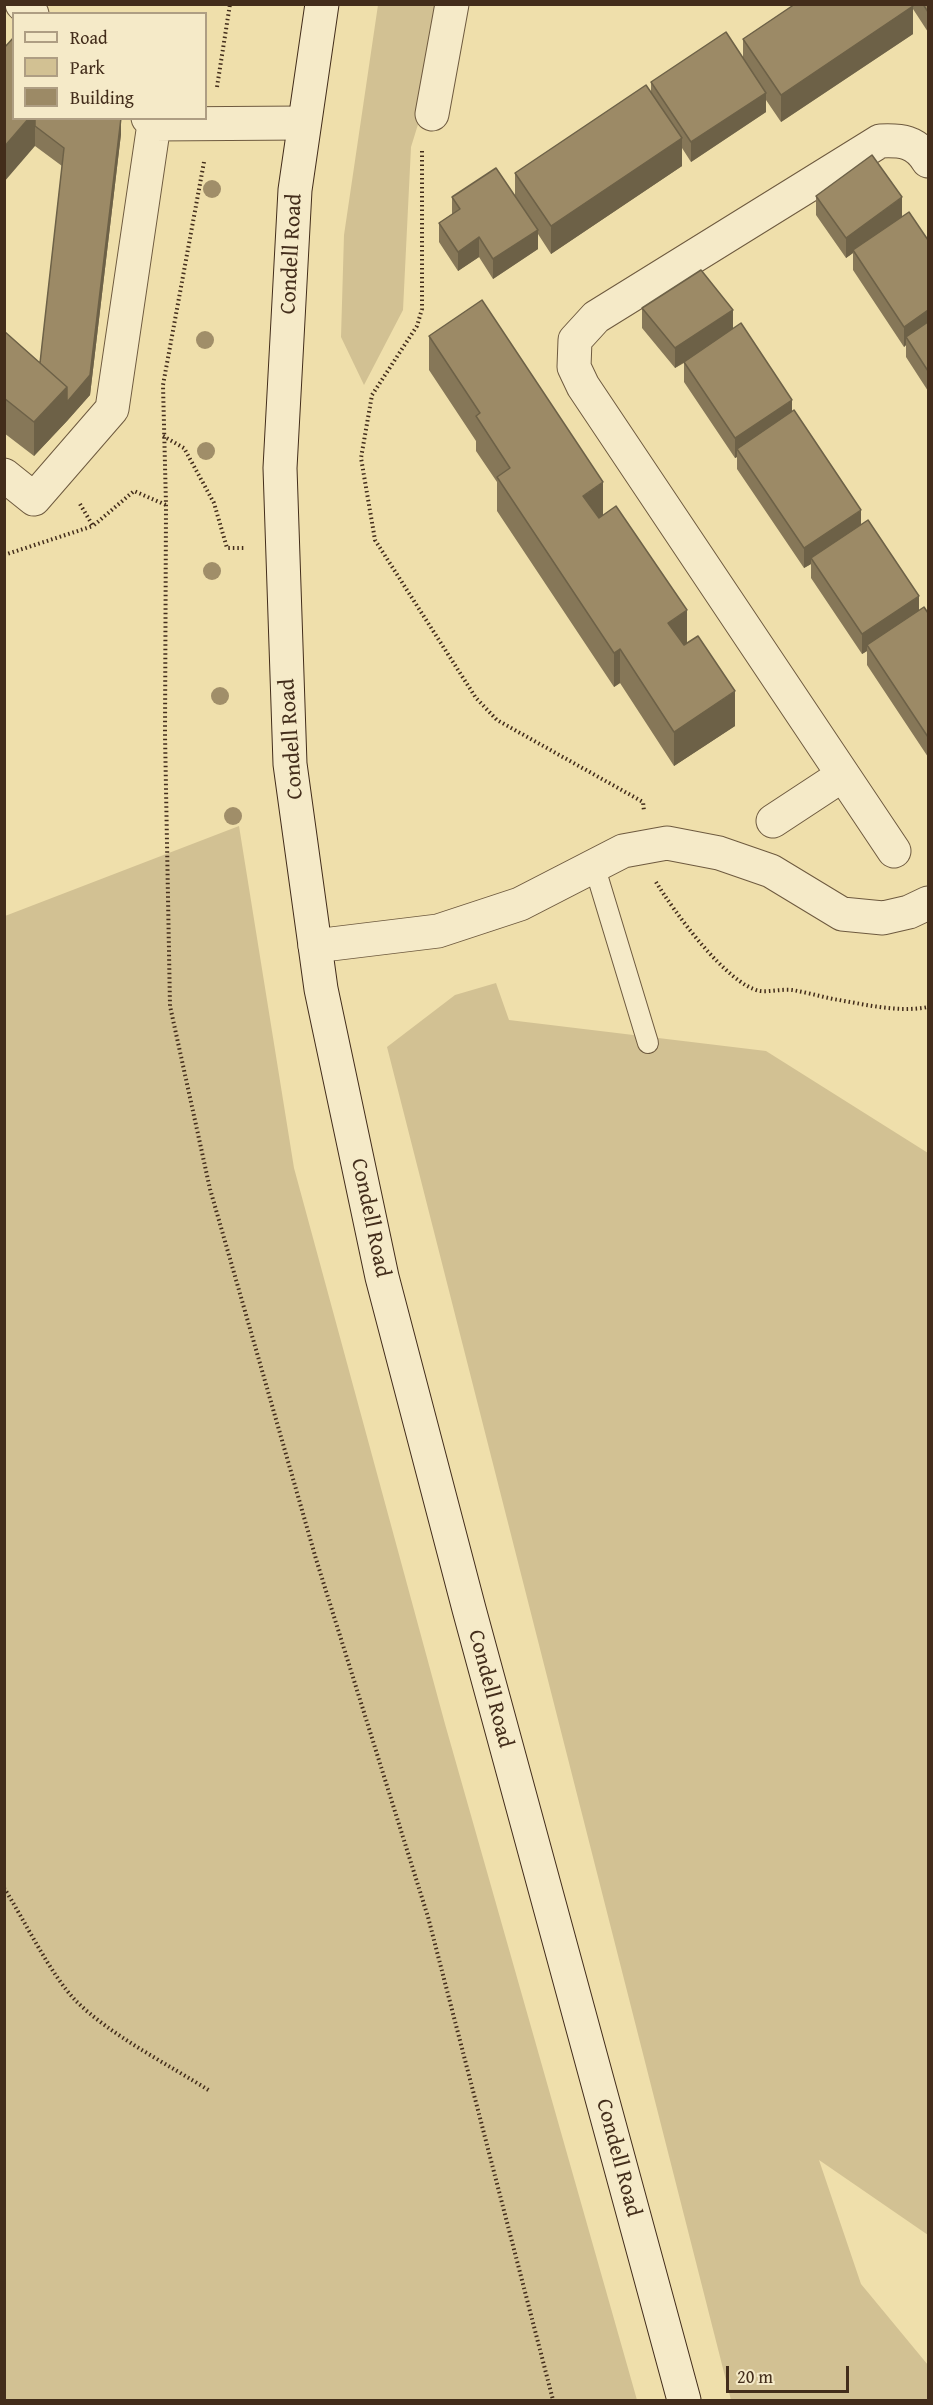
<!DOCTYPE html>
<style>
body{margin:0}
#map{position:relative;width:933px;height:2405px;overflow:hidden;background:#efdfab;font-family:"Gentium Book Plus",serif}
canvas{display:block}
.frame{position:absolute;inset:0;border:6px solid #432d1b;pointer-events:none}
.legend{position:absolute;left:12px;top:12px;width:195px;height:108px;box-sizing:border-box;background:#f5eac8;border:2px solid #ae9e83;margin:0;padding:8px 10px;list-style:none;font-size:18px;color:#432d1b}
.legend li{display:flex;align-items:center;gap:12px;height:30px}
.legend b{width:30px;border:2px solid #ae9e83}
.scale{position:absolute;left:726px;top:2366px;width:123px;height:27px;box-sizing:border-box;border:3px solid #432d1b;border-top:0;padding-left:8px;font-size:18px;line-height:21px;white-space:nowrap;color:#432d1b;-webkit-text-stroke:4px #f5eac8;paint-order:stroke}
</style>
<div id="map">
<canvas width="933" height="2405"></canvas>
<div class="frame"></div>
<ul class="legend">
<li><b style="height:8px;background:#f5eac8"></b>Road</li>
<li><b style="height:16px;background:#d2c193"></b>Park</li>
<li><b style="height:16px;background:#9c8a66"></b>Building</li>
</ul>
<div class="scale">20 m</div>
</div>
<script>
const ctx = document.querySelector('canvas').getContext('2d');
ctx.lineJoin = 'round';
function fillPath(path, color) { ctx.fillStyle = color; ctx.fill(path, 'evenodd'); }
function trace(path, color, width, dash) { ctx.strokeStyle = color; ctx.lineWidth = width; ctx.lineCap = dash ? 'butt' : 'round'; ctx.setLineDash(dash || []); ctx.stroke(path); }
function write(font, color, halo, rows, align = 'center') {
  ctx.font = font + ' "Gentium Book Plus",serif'; ctx.lineWidth = 5; ctx.setLineDash([]); ctx.textBaseline = 'middle'; ctx.strokeStyle = halo; ctx.fillStyle = color; for (const [text, x, y, turn = 0] of rows) {
    ctx.save(); ctx.translate(x, y); ctx.rotate((+turn || 0) * Math.PI / 180); ctx.textAlign = isNaN(turn) ? turn : align; if (halo) ctx.strokeText(text, 0, 0); ctx.fillText(text, 0, 0); ctx.restore();
  }
}
const green = new Path2D(`
 M378,5H455L411,147L403,310L364,385L341,337L344,235Z
 M239,826L294,1168L445,1724L637,2400H5V916Z
 M496,983L509,1020L766,1051L928,1153V2235L819,2160L861,2284L928,2365V2400H731L387,1047L455,995Z`);
const path = new Path2D(`
 M217,87L230,4
 M422,151V309L417,326L372,395L361,458L375,540L476,698L497,720L643,802L644,811
 M204,162L163,385L166,505L165,734L170,1006L210,1189L316,1559L428,1917L553,2400
 M163,436L184,448L214,503L227,548H245
 M80,504L93,526L134,491L166,505
 M4,555L93,526
 M656,882C673,910 727,985 760,991C770,992 781,989 792,990C805,992 819,996 833,999C864,1004 897,1013 928,1007
 M4,1888C25,1921 50,1974 76,2001C110,2035 169,2065 210,2091`);
const lane = new Path2D(`
 M594,865L648,1043`);
const street = new Path2D(`
 M22,4L32,14
 M432,114L452,4
 M154,124L304,123
 M4,475L34,499L112,409L154,124L148,118
 M773,821L843,775
 M894,851L583,386L574,367L575,340L596,317L880,141C901,140 916,141 928,161
 M315,946L438,931L520,904L623,851L667,843L719,853L771,871L842,914L883,918L909,912L928,903`);
const secondary = new Path2D(`
 M322,4L295,190L280,468L290,764L321,989L382,1277L469,1609L684,2400`);
const trees = [
 [212,189],
 [205,340],
 [206,451],
 [212,571],
 [220,696],
 [233,816]
];
const wall = new Path2D(`
 M795,4H928V32L913,9V34L781,122L766,100V112L691,162L682,148V166L551,254L538,234V249L493,279L479,257L458,271L439,242V223L452,214V197L515,196V173L651,92V82L743,58V39Z
 M4,48L121,118V134L90,395L67,421L34,456L4,433V331L40,363L62,166L35,146Z
 M816,196L902,217L928,240V391L906,357V345L904,347L853,270V253L846,258L816,215Z
 M642,308L733,329L792,412L861,524L919,610L928,613V757L867,665V651L862,654L811,578V564L804,568L737,469V457L735,458L684,382V363L675,368L642,328Z
 M429,336L603,515L687,643L735,726L674,766L620,683L614,687L497,511V482L476,451V441L429,370Z`);
const shadedWall = new Path2D(`
 M913,6V34L781,122V95Z
 M766,93V112L691,162V142Z
 M29,118H35V146L4,182V147Z
 M121,118V134L90,395L67,421V402Z
 M682,138V166L551,254V226Z
 M902,197V217L853,250V253L846,258V238Z
 M538,230V249L493,279V259Z
 M479,237V257L458,271V252Z
 M733,310V330L675,368V348Z
 M928,310V330L906,337V345L904,347V327Z
 M67,387V421L34,456V422Z
 M792,400V420L737,449V457L735,458V438Z
 M603,482V517L583,530V496Z
 M861,510V530L811,558V564L804,568V548Z
 M919,596V616L867,645V651L862,654V634Z
 M687,610V645L668,657V623Z
 M620,649V683L614,687V653Z
 M735,691V726L674,766V732Z`);
const building = new Path2D(`
 M795,4H912L913,6L781,95L743,39Z
 M923,4H928V12Z
 M726,32L766,93L691,142L651,82Z
 M14,37V118H29L4,147V48Z
 M646,85L682,138L551,226L515,173Z
 M35,118H121L90,375L67,402V387L40,363L64,148L35,126Z
 M872,155L902,197L846,238L816,196Z
 M496,168L538,230L493,259L479,237L458,252L439,223L460,209L452,197Z
 M909,212L928,240V310L904,327L853,250Z
 M701,270L733,310L675,348L642,308Z
 M482,300L603,482L583,496L599,518L616,506L687,610L668,623L684,645L698,636L735,691L674,732L620,649L614,653L497,477L510,468L476,416L480,413L429,336Z
 M928,322V371L906,337Z
 M741,323L792,400L735,438L684,362Z
 M4,331L67,387L34,422L4,398Z
 M794,410L861,510L804,548L737,449Z
 M868,520L919,596L862,634L811,558Z
 M924,607L928,613V737L867,645Z`);
const streetNames = [
 ["Condell Road",292,254,-87],
 ["Condell Road",292,739,-94],
 ["Condell Road",370,1218,78],
 ["Condell Road",490,1689,75],
 ["Condell Road",618,2158,75]
];
fillPath(green, '#d2c193');
trace(lane, '#6e5a3f', 22);
trace(street, '#6e5a3f', 35);
trace(secondary, '#432d1b', 35);
trace(path, '#432d1b', 4, [1.5, 3]);
trace(lane, '#f5eac8', 20);
trace(street, '#f5eac8', 33);
trace(secondary, '#f5eac8', 33);
ctx.fillStyle = '#a08e69';
for (const [x, y] of trees) { ctx.beginPath(); ctx.arc(x, y, 9, 0, 2 * Math.PI); ctx.fill(); }
fillPath(wall, '#867758');
fillPath(shadedWall, '#6d6147');
fillPath(building, '#9c8a66');
trace(building, '#6d6147', 1.5);
write('22px', '#432d1b', '#f5eac8', streetNames);
</script>
